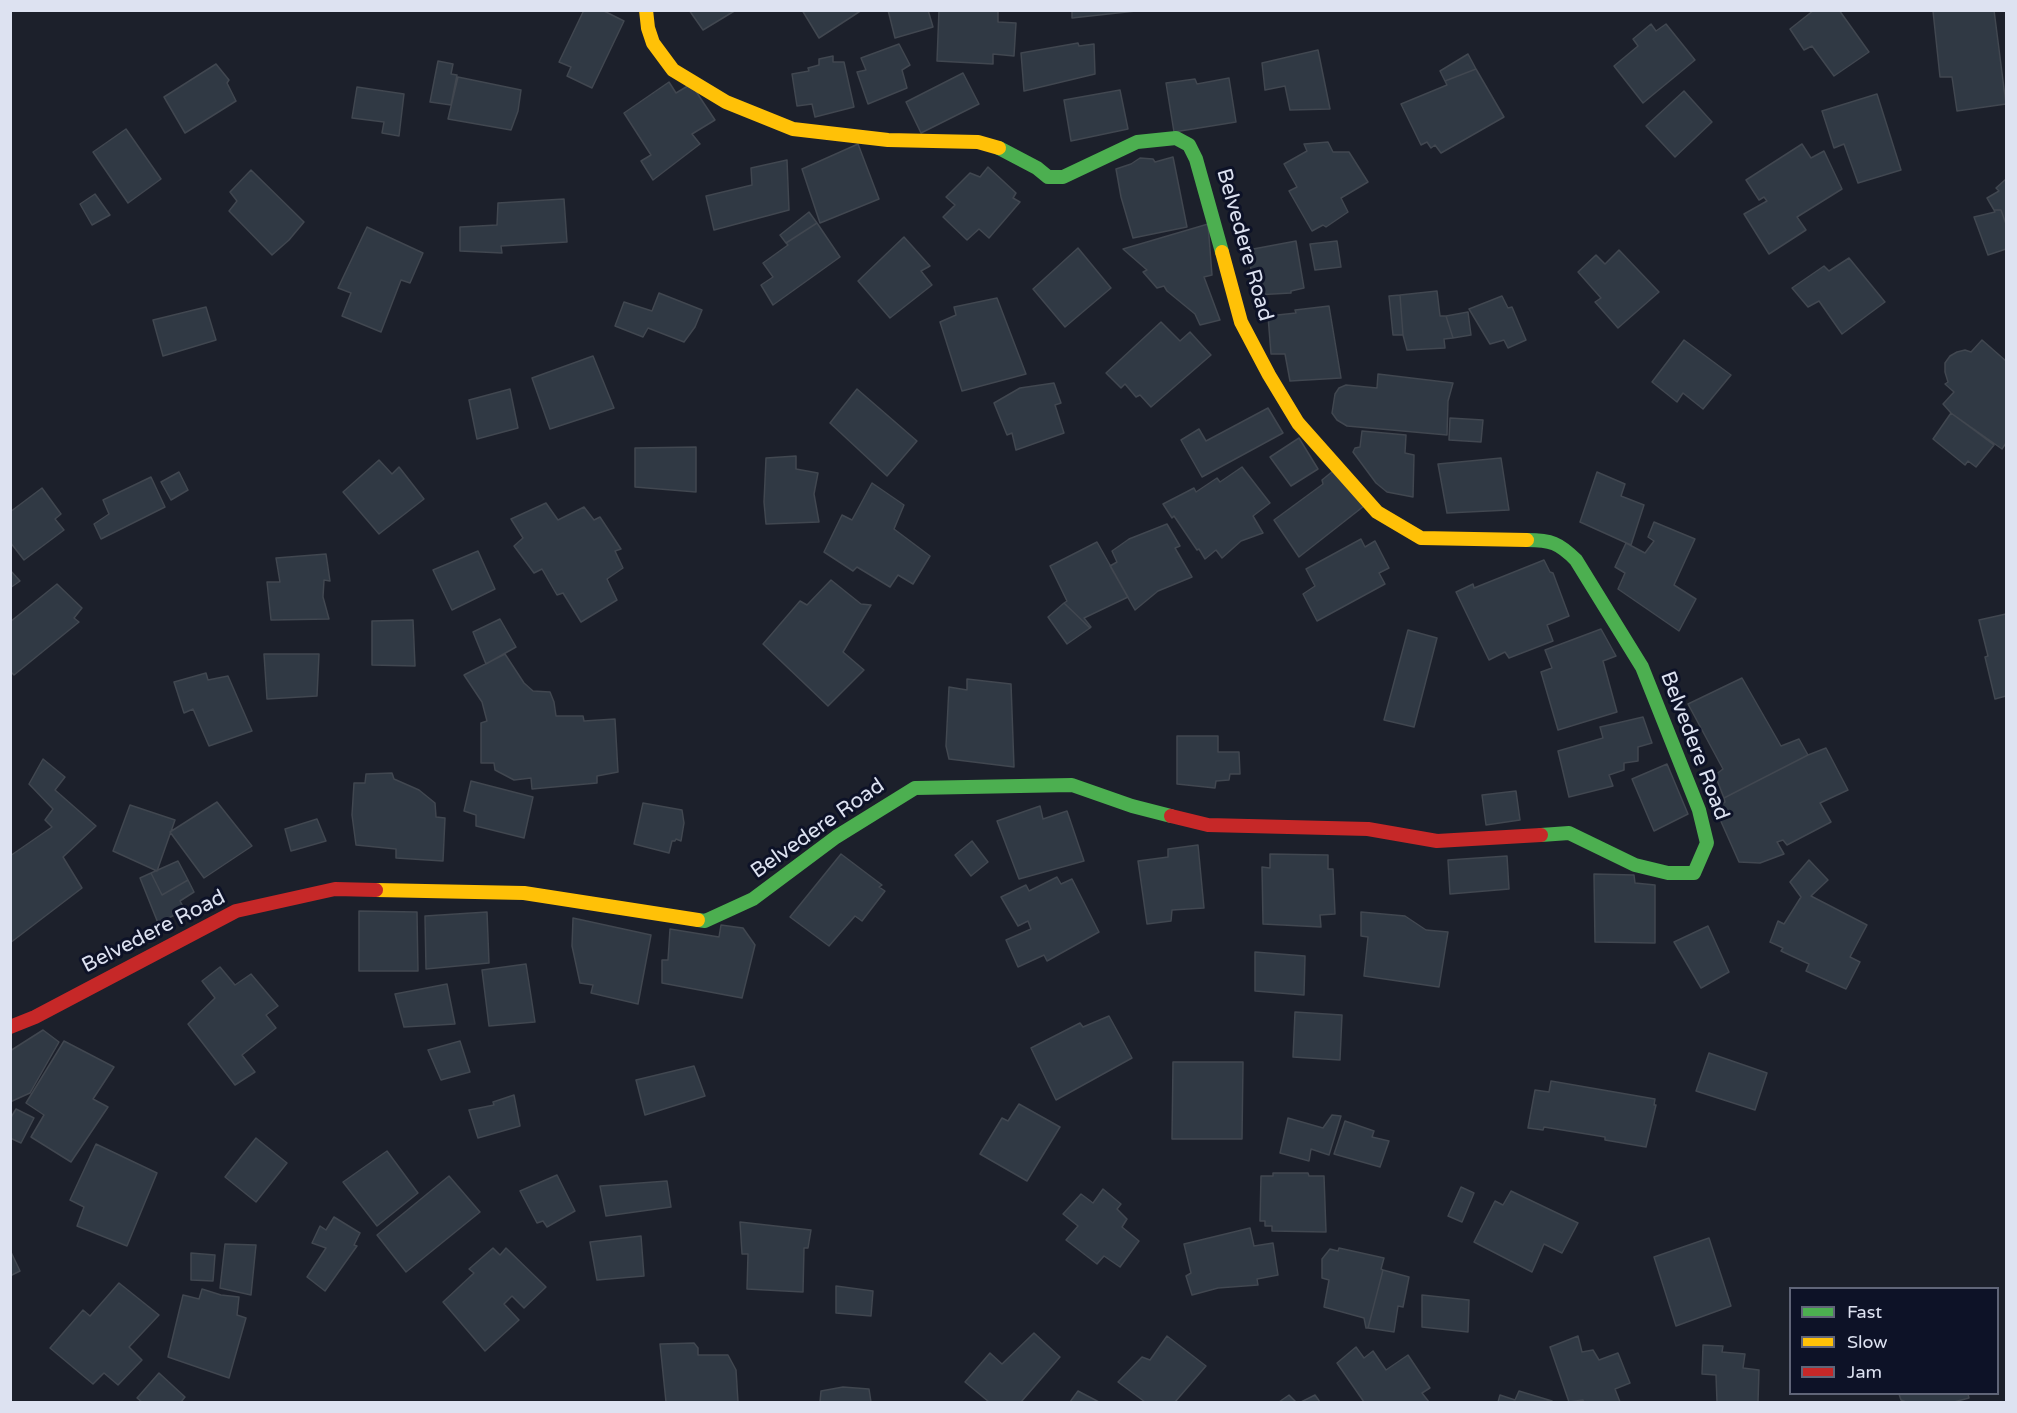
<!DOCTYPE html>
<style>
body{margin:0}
#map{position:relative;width:2017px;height:1413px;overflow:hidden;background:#1c202b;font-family:"Varela Round",sans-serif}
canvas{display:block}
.frame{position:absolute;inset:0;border:12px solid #dde2f1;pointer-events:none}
.legend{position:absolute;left:1789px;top:1287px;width:210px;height:108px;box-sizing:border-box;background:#0d1227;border:2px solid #606578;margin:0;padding:8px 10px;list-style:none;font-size:18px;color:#dde2f1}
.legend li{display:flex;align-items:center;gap:12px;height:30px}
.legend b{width:30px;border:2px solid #606578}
</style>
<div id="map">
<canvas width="2017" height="1413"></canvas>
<div class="frame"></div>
<ul class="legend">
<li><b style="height:8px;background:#4caf50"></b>Fast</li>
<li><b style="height:8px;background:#ffc107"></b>Slow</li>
<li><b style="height:8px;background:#c62828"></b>Jam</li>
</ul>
</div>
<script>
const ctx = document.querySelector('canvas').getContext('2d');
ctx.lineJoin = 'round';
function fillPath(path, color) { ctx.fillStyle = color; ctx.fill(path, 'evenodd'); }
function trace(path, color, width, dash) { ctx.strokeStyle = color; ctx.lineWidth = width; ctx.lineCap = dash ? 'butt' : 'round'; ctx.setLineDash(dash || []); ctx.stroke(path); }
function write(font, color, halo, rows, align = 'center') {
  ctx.font = font + ' "Varela Round",sans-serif'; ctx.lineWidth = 6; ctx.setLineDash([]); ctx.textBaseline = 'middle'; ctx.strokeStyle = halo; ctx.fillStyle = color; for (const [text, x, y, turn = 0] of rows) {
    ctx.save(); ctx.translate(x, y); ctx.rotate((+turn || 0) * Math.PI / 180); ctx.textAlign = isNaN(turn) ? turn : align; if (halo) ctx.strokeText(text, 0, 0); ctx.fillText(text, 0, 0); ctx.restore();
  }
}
const building = new Path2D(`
 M584,10H602L624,21L592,88L567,76L571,67L559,62Z
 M689,10H736L703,30Z
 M802,10H862L819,38Z
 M888,10H928L933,27L895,38Z
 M939,10H998V22L1016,23L1014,56L993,54V64L937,61Z
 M1072,10H1145L1072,18Z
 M1814,10H1839L1869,52L1834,76L1812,46L1804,50L1790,29Z
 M1994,10L2006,104L1957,111L1952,77H1940L1933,11Z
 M1651,24L1656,31L1666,24L1695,60L1643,103L1614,66L1638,46L1633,39Z
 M1078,43L1079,46L1094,44L1095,74L1024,91L1021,53Z
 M899,44L910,65L902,70L907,88L868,104L857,72L866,70L861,58Z
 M1318,50L1330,109L1290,110L1285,86L1265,90L1262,63Z
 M1468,54L1476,69L1445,81L1440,71Z
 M833,56V62H844L854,107L815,117L812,104L797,106L792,74L809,71L808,68L819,65V59Z
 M438,61L453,64L451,74L457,75L451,105L430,102Z
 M216,64L229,80L227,83L236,101L185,133L164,97Z
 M1476,69L1504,117L1441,153L1435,145L1431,148L1427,142L1421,145L1401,104L1447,85L1445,81Z
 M963,73L979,104L921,133L906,102Z
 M458,77L521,90L518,111L511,130L448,119Z
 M1229,78L1236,122L1174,132L1166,83L1195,79L1197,84Z
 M669,82L676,93L691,84L715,120L692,134L700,144L653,180L641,161L651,155L624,113Z
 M357,87L404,94L399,136L382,133L384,122L352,118Z
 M1120,90L1128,129L1071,141L1064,100Z
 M1684,91L1712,122L1675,157L1646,126Z
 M1877,94L1901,170L1858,183L1844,144L1834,148L1822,111Z
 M126,129L161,179L128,203L93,152Z
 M1328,142L1333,152H1349L1368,182L1341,198L1348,212L1326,227L1323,225L1312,231L1289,191L1297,187L1284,164L1307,151L1304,144Z
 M858,144L879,199L820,223L802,169Z
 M1802,144L1811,158L1824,151L1842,189L1797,217L1806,230L1769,254L1744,214L1767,201L1764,197L1759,200L1746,180Z
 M1173,157L1187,227L1133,238L1121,197L1116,169L1131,164L1140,158L1153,159L1155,162Z
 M787,160L789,210L714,230L706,196L752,185L751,168Z
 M988,167L1016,193L1013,198L1020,202L989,238L979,229L967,240L943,217L955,205L946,197L970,173L980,177Z
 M251,170L304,222L289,240L272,255L229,211L237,201L230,192Z
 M2006,179V224L2001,210H1994L1987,198L1999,191L1996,188Z
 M95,194L110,215L92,225L80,204Z
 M564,199L567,242L501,246L502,253L460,251V227L497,225L498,203Z
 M1994,210H2001L2006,224V249L1988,255L1974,217L1995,212Z
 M809,212L817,223L786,243L780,235Z
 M817,223L840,257L773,305L761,285L773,277L763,263L788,245L786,243Z
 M1208,224L1212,275L1204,277L1220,320L1200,325L1195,314L1167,291L1164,286L1157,288L1143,272L1147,270L1123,249Z
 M367,227L423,253L410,283L401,280L381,332L342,316L351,293L338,288Z
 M904,237L930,266L921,271L932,285L890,318L858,281Z
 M1296,241L1304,288L1291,291V293L1255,295L1248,250Z
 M1337,241L1341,267L1315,270L1310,244Z
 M1078,248L1111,288L1065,327L1033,289Z
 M1619,250L1659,292L1618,328L1595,302L1601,298L1578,272L1596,255L1605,264Z
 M1849,258L1885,302L1842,334L1819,301L1808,307L1792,288L1824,266L1829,271Z
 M1437,291L1440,316H1446L1453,338L1444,339L1445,348L1407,350L1403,335L1400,295Z
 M659,293L702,310L695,327L684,342L648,328L643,337L615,326L624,302L652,311Z
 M1400,295L1403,335H1393L1389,296Z
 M1502,296L1508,308L1512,307L1526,340L1508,348L1504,340L1490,344L1469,309Z
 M997,298L1026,374L962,391L940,322L956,315L954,307Z
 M1329,306L1341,378L1290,381L1285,354H1271L1268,316L1296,313L1295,310Z
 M206,307L216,340L163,356L153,320Z
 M1468,312L1471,335L1453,338L1446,316Z
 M1161,322L1180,341L1190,332L1211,355L1151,407L1140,395L1136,397L1125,384L1121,388L1106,373Z
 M1684,340L1731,375L1703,409L1683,393L1677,402L1652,382Z
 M1982,340L2006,361V443L2002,449L1951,413L1943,404L1954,392L1945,384L1948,382L1945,372V363L1950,356L1957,352L1965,350L1971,352Z
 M593,356L614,408L550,429L532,378Z
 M1378,374L1453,383L1448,401L1447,435L1347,426L1337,420L1332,413L1335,394L1339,388L1346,385L1377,388Z
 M1054,383L1061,403L1055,405L1064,433L1016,450L1012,433L1007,435L994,403L1020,388Z
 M510,389L518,428L477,439L469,400Z
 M857,389L917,441L887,476L830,423Z
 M1268,408L1283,433L1202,477L1181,440L1199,429L1206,441Z
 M1951,413L1994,445L1976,467L1968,461L1965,465L1933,439Z
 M1450,418L1483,420L1481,442L1449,440Z
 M1362,431L1406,435L1405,453L1414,455L1413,497L1387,492L1376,483L1353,452L1355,448L1360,447Z
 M1299,438L1318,469L1291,486L1270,457Z
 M696,447V492L635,487V448Z
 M796,456V469L818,473L814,494L819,522L766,524L764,502L766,458Z
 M1501,458L1509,510L1447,513L1438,464Z
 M379,460L392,474L399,467L424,499L379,534L343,492Z
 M1242,467L1270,503L1253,516L1263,533L1241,541L1222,558L1216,550L1205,559L1199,549L1197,550L1174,516L1172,518L1163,504L1194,488L1196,492L1217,478L1220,482Z
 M1333,471L1364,506L1299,557L1274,520L1323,484L1322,480Z
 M179,472L188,490L171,500L161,482Z
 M1597,472L1625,484L1621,496L1644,505L1631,545L1580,522Z
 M151,477L165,507L101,539L94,524L109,514L103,500Z
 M872,483L904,505L894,529L930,556L913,584L898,575L890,587L857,567L853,571L824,552L842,515L852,520Z
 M42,488L61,514L55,519L64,530L24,560L10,542V512Z
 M546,503L558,520L584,507L594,520L600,517L621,549L615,551L623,568L607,579L617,600L581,622L563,593L557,595L542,569L534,573L514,546L523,538L511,519Z
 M1654,522L1695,539L1674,585L1696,599L1679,631L1618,589L1625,573L1615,567L1626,543L1645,553L1654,541L1648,537Z
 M1167,524L1180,546L1175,548L1192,577L1158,591L1135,610L1110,566L1117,562L1112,551L1129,539Z
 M1361,539L1365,547L1375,541L1389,568L1379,573L1385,584L1317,621L1303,594L1315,586L1306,569Z
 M1097,542L1128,597L1084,618L1091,627L1090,628L1064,603L1067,601L1050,566Z
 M478,551L495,589L452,610L433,570Z
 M326,554L330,581L324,580L323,597L329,619L271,620L267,582H280L276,558Z
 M1544,560L1550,572L1553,573L1569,616L1547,625L1553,641L1509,658L1505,652L1489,660L1456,592L1473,584L1474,588Z
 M10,570L20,581L10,588Z
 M831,580L861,604L871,605L843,652L864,670L828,706L763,644L800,601L807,605Z
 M57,584L82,608L74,618L79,622L14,675L10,671V622Z
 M1064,603L1090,628L1067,644L1048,617Z
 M2006,614V696L1995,699L1985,657L1988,656L1979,620Z
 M500,619L516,647L486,664L473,632Z
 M413,620L415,666L372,665V621Z
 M1601,629L1616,656L1603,661L1617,712L1558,730L1541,672L1552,668L1545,650Z
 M1408,630L1437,638L1414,727L1384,720Z
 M264,654H319L317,696L267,699Z
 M505,654L524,683L533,691L550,692L554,702L556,716H583L584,721L615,719L618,772L597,776V783L532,789L531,778L514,780L495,770L494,763H481V723L487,721L482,702L464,675Z
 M206,673L208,680L228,676L252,731L209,746L193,709L184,713L174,682Z
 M1742,678L1781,746L1799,739L1808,755L1724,798L1715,775L1723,769L1688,704Z
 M967,679L1011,684L1014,767L949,759L946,746L949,687L967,690Z
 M1643,717L1652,743L1638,747V761L1624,763V770L1609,775L1613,786L1569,797L1558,751L1603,738L1600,727Z
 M1177,736H1218V752H1239L1240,774H1230L1229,780L1216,781L1215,788L1177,784Z
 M1826,748L1848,790L1820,803L1831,822L1787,845L1783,840L1777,842L1784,854L1760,863L1739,862L1715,808L1725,802L1724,798L1808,755Z
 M43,759L65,777L55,790L96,826L63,857L82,888L10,943V856L52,827L45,820L53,809L29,784Z
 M1667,764L1688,814L1654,831L1632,779Z
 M392,773L394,779L419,790L435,803L436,817L445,818L443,861L396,858V849L356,845L352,815L354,783H365L366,774Z
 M471,781L533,797L524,838L476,826V815L464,811Z
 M1516,791L1520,820L1486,825L1482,795Z
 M217,802L252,846L204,878L170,832Z
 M643,803L682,810L684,823L681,841L676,839L675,841H672L669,853L634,844Z
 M130,805L175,820L157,871L113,851Z
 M1040,806L1043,819L1067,811L1084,861L1019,879L997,821Z
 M317,819L326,841L291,851L285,829Z
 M972,841L988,862L971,876L955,855Z
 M1198,845L1204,908L1172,910L1171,921L1147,924L1138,861L1168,857V849Z
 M841,854L882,885L879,887L885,891L862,921L855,916L829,946L790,917Z
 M1270,854L1328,855V869H1333L1335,914L1320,915L1321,927L1263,924L1262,867L1270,868Z
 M1507,856L1509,889L1450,894L1448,860Z
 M1809,860L1828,880L1811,896L1867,925L1850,957L1860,962L1846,989L1806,971L1809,964L1781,951L1783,948L1770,942L1778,921L1784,924L1801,897L1790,882Z
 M178,861L188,880L162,895L151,873Z
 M151,873L162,895L188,880L194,892L180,901L185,910L158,923L140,878Z
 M1594,874L1634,875L1635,883L1655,885V943L1595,942Z
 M1057,877L1061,884L1072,879L1099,932L1047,961L1044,955L1018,967L1006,940L1031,929L1028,921L1018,926L1001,897L1026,885L1029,891Z
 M359,911L417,912L418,971H359Z
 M487,912L489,963L426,969L425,916Z
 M1361,912L1405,916L1426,930L1448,932L1439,987L1364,976L1368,937L1361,936Z
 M573,918L651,935L638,1004L591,993L593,985L580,983L572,946Z
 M721,925L743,928L755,945L742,998L662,983V960H668L670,929L719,937Z
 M1708,926L1729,972L1701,988L1674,942Z
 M1255,952L1305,956L1304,995L1255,991Z
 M526,964L535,1022L489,1026L482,970Z
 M220,967L235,985L251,974L278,1006L266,1015L276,1028L242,1055L255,1072L235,1085L188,1024L215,998L202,981Z
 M447,984L455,1024L404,1027L395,994Z
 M1295,1012L1342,1015L1340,1060L1293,1057Z
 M1109,1016L1132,1058L1056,1100L1031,1048L1080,1023L1083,1027Z
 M43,1030L59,1042L30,1093L10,1102V1051Z
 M64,1041L114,1067L93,1099L108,1107L71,1162L31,1137L44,1115L26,1103Z
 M460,1041L470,1072L441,1080L428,1050Z
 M1709,1053L1767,1073L1755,1110L1696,1091Z
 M1173,1062H1243L1242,1139H1172Z
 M694,1066L705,1096L645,1115L636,1080Z
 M1551,1081L1655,1099L1654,1105H1656L1646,1147L1605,1140V1137L1544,1127L1543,1130L1528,1128L1535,1090L1549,1092Z
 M514,1095L520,1126L478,1138L469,1110L494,1105L493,1102Z
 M1019,1104L1060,1127L1027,1181L980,1154L1002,1118L1008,1121Z
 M16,1109L34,1118L21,1143L10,1138V1119Z
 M1332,1115L1341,1116L1329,1155L1311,1149L1309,1161L1280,1153L1288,1118L1323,1128Z
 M1345,1121L1374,1131L1372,1137L1389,1141L1380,1167L1334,1154Z
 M256,1138L287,1163L256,1202L225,1177Z
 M96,1144L157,1173L127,1246L77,1226L84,1207L70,1200Z
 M387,1151L418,1193L377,1226L343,1182Z
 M1273,1173H1308L1309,1176H1324L1326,1232L1272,1231V1226H1265V1221H1260L1261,1176H1273Z
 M557,1175L575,1211L547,1227L543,1221L537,1223L520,1191Z
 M449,1176L480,1212L406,1272L377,1235Z
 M667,1181L671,1207L606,1216L600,1186Z
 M1461,1187L1474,1193L1462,1222L1448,1216Z
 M1103,1189L1121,1204L1117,1209L1127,1219L1122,1227L1139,1241L1120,1267L1104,1256L1097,1264L1066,1240L1078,1226L1063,1214L1081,1194L1093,1203Z
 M1511,1191L1578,1223L1562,1253L1544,1244L1532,1272L1474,1242L1495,1201L1503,1205Z
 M334,1217L360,1233L354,1245L357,1246L325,1291L307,1277L326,1248L312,1243L320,1226L326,1230Z
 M740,1222L811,1230L808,1248H804L803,1292L747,1289L748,1254H742Z
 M1250,1228L1254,1246L1273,1243L1278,1275L1257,1279L1258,1285L1218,1288L1192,1295L1186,1276L1191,1273L1184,1244Z
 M641,1236L644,1276L597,1280L590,1242Z
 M1709,1238L1731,1306L1676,1326L1654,1257Z
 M225,1244L256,1245L251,1295L220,1288Z
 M493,1248L500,1255L506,1248L546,1287L524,1308L512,1296L504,1304L519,1320L485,1351L443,1302L474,1273L469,1269Z
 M1339,1248L1384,1258L1381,1269L1383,1270L1368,1328H1366L1364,1318L1324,1307L1329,1280L1322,1278V1259L1330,1249L1338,1251Z
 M10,1250L20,1271L10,1276Z
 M191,1253L215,1255L213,1281L191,1280Z
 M1383,1270L1409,1277L1403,1307L1398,1306L1394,1332L1368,1328Z
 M119,1283L159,1315L129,1347L142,1360L118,1385L104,1373L93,1384L50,1348L83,1310L90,1316Z
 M836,1286L873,1291L871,1316L836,1313Z
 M202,1289L221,1295L239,1297L237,1315L246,1318L229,1378L168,1357L183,1295L199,1299Z
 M1422,1295L1469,1300L1468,1332L1422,1327Z
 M1034,1333L1060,1357L1021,1402H989L965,1382L990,1353L1002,1364Z
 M1167,1336L1206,1366L1175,1402H1145L1118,1382L1142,1357L1150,1360Z
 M1578,1336L1582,1352L1593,1350L1599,1360L1618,1353L1630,1383L1615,1389L1620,1402H1584L1583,1400L1569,1402L1550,1347Z
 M694,1343L698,1348V1355H728L736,1370L738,1402H666L660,1344Z
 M1703,1345L1723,1346L1722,1352L1745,1354L1743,1368L1759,1370L1758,1402H1717L1716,1375L1702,1374Z
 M1356,1347L1364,1358L1373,1351L1386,1370L1408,1355L1430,1388L1422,1393L1429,1402H1364L1337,1363Z
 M159,1373L185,1397L181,1402H142L137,1398Z
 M843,1387L869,1389L871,1402H820L821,1391Z
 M1078,1391L1099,1402H1070Z
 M1519,1391L1552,1401L1498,1402L1500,1395L1515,1400Z
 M1899,1394H1968L1969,1398L1954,1402H1906L1901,1400Z
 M1289,1395L1296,1402H1279Z
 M1315,1395L1320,1402H1301Z`);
const fast = new Path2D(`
 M999,148L1037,168L1048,177H1063L1137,142L1176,138L1189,145L1196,159L1222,252
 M1527,540C1551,540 1559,543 1576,560L1642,667L1699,810L1707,843L1694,873H1668L1635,865L1569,833L1541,835
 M698,920L705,921L753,899L836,837L915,788L1072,785L1132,806L1171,816`);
const slow = new Path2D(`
 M646,10L648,28L653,43L673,70L726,102L793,129L888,140L978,142L999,148
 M1222,252L1241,322L1269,375L1298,423L1377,512L1421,538L1527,540
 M376,890L524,893L698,920`);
const jam = new Path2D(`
 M1171,816L1208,825L1368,829L1437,841L1541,835
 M10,1027L35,1017L236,911L335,889L376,890`);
const streetNames = [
 ["Belvedere Road",1244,245,74],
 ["Belvedere Road",1694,746,69],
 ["Belvedere Road",818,829,-35],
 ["Belvedere Road",154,932,-27]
];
fillPath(building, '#303944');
trace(building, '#414750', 1.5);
trace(fast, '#4caf50', 14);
trace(slow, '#ffc107', 14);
trace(jam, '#c62828', 14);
write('21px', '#dde2f1', '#0d1227', streetNames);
</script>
